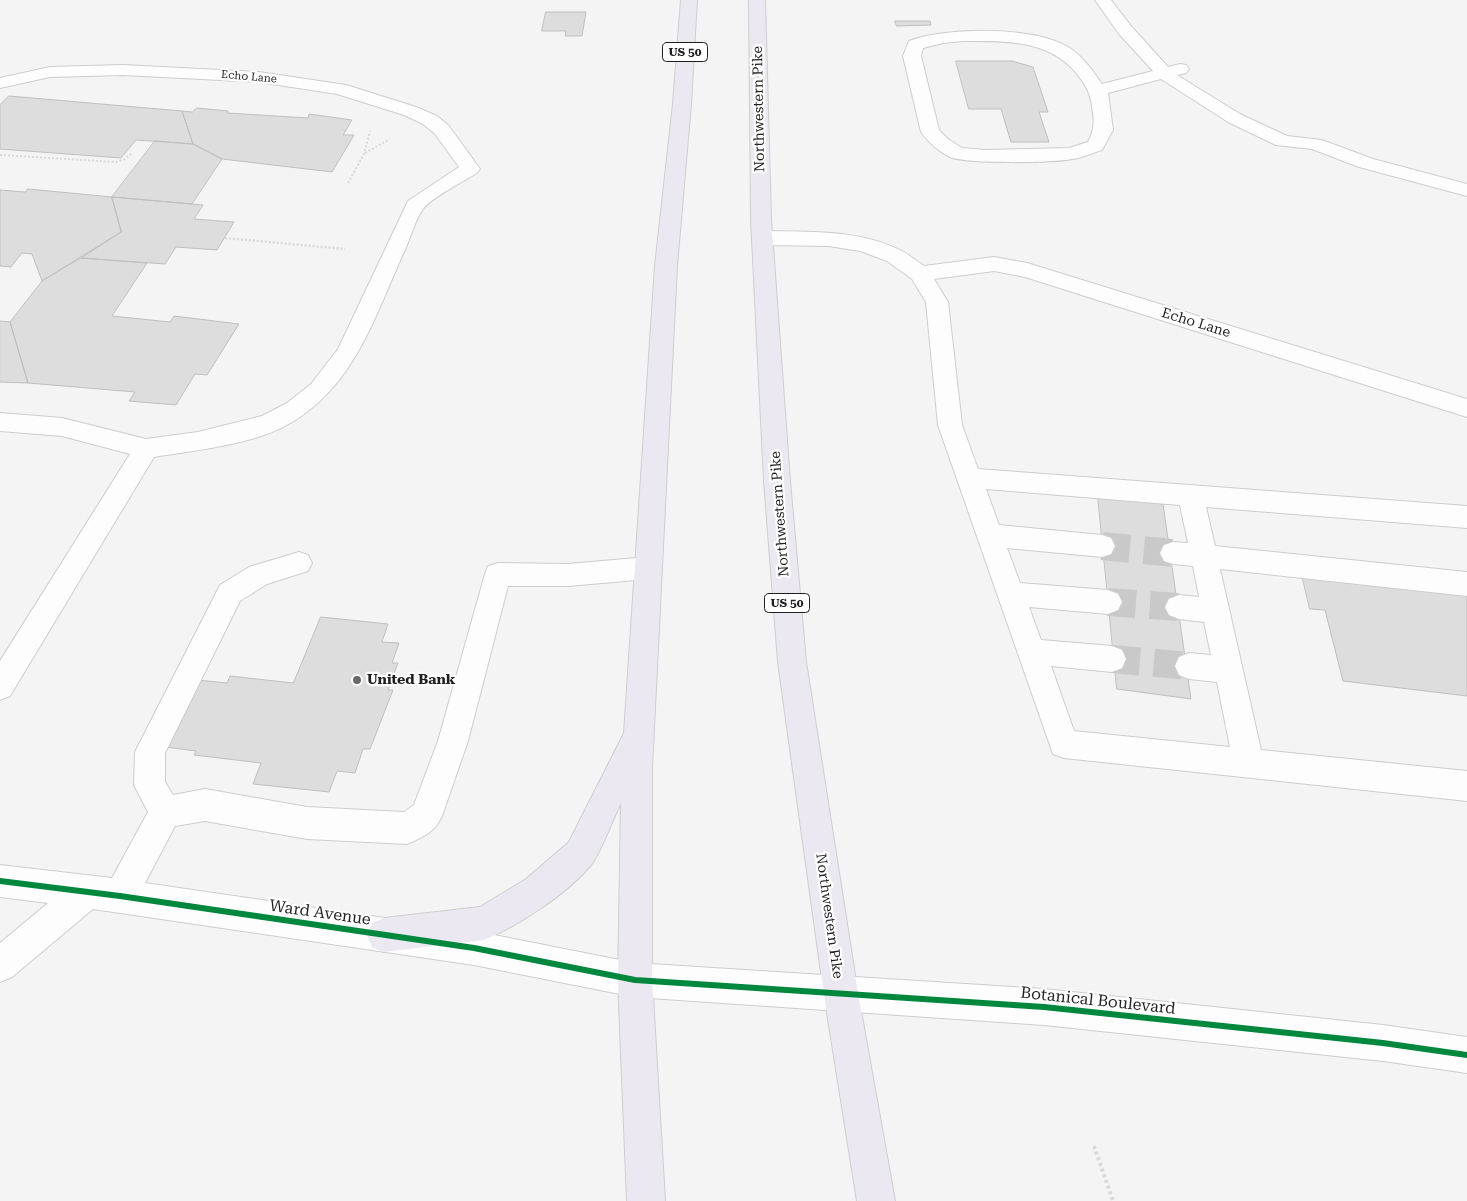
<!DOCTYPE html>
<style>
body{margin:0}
canvas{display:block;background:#f4f4f5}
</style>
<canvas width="1467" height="1201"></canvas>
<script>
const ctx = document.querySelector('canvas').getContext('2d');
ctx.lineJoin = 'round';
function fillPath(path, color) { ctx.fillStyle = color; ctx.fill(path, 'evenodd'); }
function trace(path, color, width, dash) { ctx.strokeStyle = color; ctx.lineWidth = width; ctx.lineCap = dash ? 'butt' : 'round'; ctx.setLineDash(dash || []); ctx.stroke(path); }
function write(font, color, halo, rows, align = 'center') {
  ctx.font = font + ' "Roboto Serif",serif'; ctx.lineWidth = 4.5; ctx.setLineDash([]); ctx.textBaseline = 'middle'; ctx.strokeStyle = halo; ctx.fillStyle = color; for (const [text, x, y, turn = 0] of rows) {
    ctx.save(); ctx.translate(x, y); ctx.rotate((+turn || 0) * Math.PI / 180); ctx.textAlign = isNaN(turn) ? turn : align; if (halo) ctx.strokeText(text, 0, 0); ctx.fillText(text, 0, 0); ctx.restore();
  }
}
const building = new Path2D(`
 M546,12H586L582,36H565L566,31H542Z
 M895,21H930L931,25L897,26Z
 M956,61H1012L1033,67L1048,112H1039L1049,142H1011L1001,109H969Z
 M9,96L182,111L193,144L136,140L121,158L0,149V105Z
 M197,108L228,111L227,113L308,118L309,114L352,120L343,135H354L332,172L222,159L193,144L182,111L192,112Z
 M155,141L193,144L222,159L192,204L112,197Z
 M28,189L112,197L121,232L42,281L32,254L22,253L11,267L0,266V190L25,192Z
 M112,197L203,205L194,219L234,222L217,250L176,247L165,264L81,258L121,232Z
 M81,258L147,263L112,316L170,322L174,316L239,324L207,375L195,374L176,405L129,401L135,392L28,383L10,322L42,281Z
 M0,321L10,322L28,383L0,382Z
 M1098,497L1163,504L1191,699L1117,689Z
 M1302,575L1467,593V696L1343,681L1325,610L1310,609Z
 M321,617L388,624L382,642L399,643L392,663H398L388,690H393L370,749H363L355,773L337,771L329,792L253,784L261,763L194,755L196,751L165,747L197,680L227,683L230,676L293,683Z`);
const minorTunnel = new Path2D(`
 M1102,546L1173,553
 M1108,602L1179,607
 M1112,659L1189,666`);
const pathFar2 = new Path2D(`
 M365,153L390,139
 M0,155L116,162L125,159L132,153
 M348,183L364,154L370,131`);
const pathFar1 = new Path2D(`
 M225,238L345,249`);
const path = new Path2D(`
 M1094,1146L1113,1201`);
const minor = new Path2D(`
 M1095,0H1111L1131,26L1168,67L1180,64L1186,65L1189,69L1186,73L1177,75L1240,114L1287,136L1322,140L1373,159L1467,184V196L1359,167L1312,149L1276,145L1228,122L1161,79L1108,93L1113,130L1102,150C1092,153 1082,158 1072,159C1053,163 966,164 950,157C938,151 928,142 921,132L903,56L909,41C947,27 1033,26 1068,47C1083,56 1092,70 1102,84L1153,71L1119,34ZM963,41C1004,41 1049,39 1077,74C1084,83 1089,90 1091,101C1094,118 1096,127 1088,142L1069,148L985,150L962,148L948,139L939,130L921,56L923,48L943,43Z
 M123,65L259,72L346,85L416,107L437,116L449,126L480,169L477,173C464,181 431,198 423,209C414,222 410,240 403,254C373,321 351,395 279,429C245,445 192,451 154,457L10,696L0,700V661L130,454L62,436L0,431V413L62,418L146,439L198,432L262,416L287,403L311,384L338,349L408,201L459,167L435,134L423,124L404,115L337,94L259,82L123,75L50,77L0,88V78L50,67Z
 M762,231C808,232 859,229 902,251C909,255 917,261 924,266L994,257L1027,263L1467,399V417L1025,277L994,271L934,279L948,302L962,425L978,469L1467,506V528L1206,507L1215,546L1467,572V596L1220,569L1261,750L1467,771V801L1064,758L1053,754L938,425L926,302L912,279L887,261L860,251L829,246L762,245L755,243L752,238L755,233ZM986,489L1180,505L1188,543L1173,542L1164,545L1160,553L1164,561L1173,564L1193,566L1199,597L1179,595L1169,599L1165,607L1169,615L1179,619L1204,622L1211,655L1189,653L1179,657L1175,666L1179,675L1189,679L1217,682L1230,747L1074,731L1051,666L1112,672L1122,668L1126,659L1122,650L1112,646L1041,640L1029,607L1108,614L1118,610L1122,602L1118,594L1108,590L1020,583L1007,548L1102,557L1111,554L1115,546L1111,538L1102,535L999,525Z
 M299,552L308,555L312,563L308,571L267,584L240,601L165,753V782L173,795L205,789L307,807L404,812L414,805L438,741L485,574L488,566L498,563L568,564L648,557L658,560L661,568L658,576L648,579L568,586H508L468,741L442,816C435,832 423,837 407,844L307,839L205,821L175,826L145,883L474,931L635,963L1044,989L1383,1025L1467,1037V1073L1383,1061L1044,1025L635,997L474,965L93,909L12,977L0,982V943L48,903L0,897V865L112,878L148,812L134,785L135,752L220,585L249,567Z`);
const major = new Path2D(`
 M681,0H697L691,104L677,266L652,768V980L665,1201H627L618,980L621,803C613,818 601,853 591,865C568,893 518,926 484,940L384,952L372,947L367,935L372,923L384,918L480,907L526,879L569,842L624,733L655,266L673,104Z
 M749,0H765L771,219L790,481L806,662L858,994L895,1201H857L824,994L778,662L764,481L751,219Z`);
const cycleway = new Path2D(`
 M0,881L120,896L474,948L635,980L1044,1007L1383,1043L1467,1055`);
const markers = [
 [357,680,5,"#6a6a6b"]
];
const farStreetnames = [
 ["Echo Lane",249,77,5]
];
const shields = [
 [685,52,45],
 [787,603,45]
];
const shieldNames = [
 ["US 50",685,52],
 ["US 50",787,603]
];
const streetNames = [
 ["Northwestern Pike",759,109,-91],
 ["Echo Lane",1196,323,17],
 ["Northwestern Pike",780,514,-94],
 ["Northwestern Pike",829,916,82]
];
const poiNames = [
 ["United Bank",367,680]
];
const nearStreetnames = [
 ["Ward Avenue",320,913,8],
 ["Botanical Boulevard",1098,1001,6]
];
fillPath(building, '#deddde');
trace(building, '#bfbfc0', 1);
trace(minorTunnel, '#cac9ca', 28, [28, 14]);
trace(minor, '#cdcdce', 2);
trace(major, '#cecece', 2);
trace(pathFar2, '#d9d8d9', 2, [2, 2]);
trace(pathFar1, '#d9d8d9', 2.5, [2, 2]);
trace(path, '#d9d8d9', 4, [3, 3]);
fillPath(minor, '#fdfdfe');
fillPath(major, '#ece8f1');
trace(cycleway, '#00873e', 6);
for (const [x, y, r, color] of markers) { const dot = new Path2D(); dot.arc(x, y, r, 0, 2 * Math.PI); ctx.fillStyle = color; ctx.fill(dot); trace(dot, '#fff', 2); }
write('11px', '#201f20', '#fff', farStreetnames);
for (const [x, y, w] of shields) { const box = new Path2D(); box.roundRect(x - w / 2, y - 9.5, w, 19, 4); ctx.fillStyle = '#fff'; ctx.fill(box); trace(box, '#201f20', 1); }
write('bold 12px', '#201f20', null, shieldNames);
write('14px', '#201f20', '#fff', streetNames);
write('bold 14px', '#201f20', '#fff', poiNames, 'left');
write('16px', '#201f20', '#fff', nearStreetnames);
</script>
